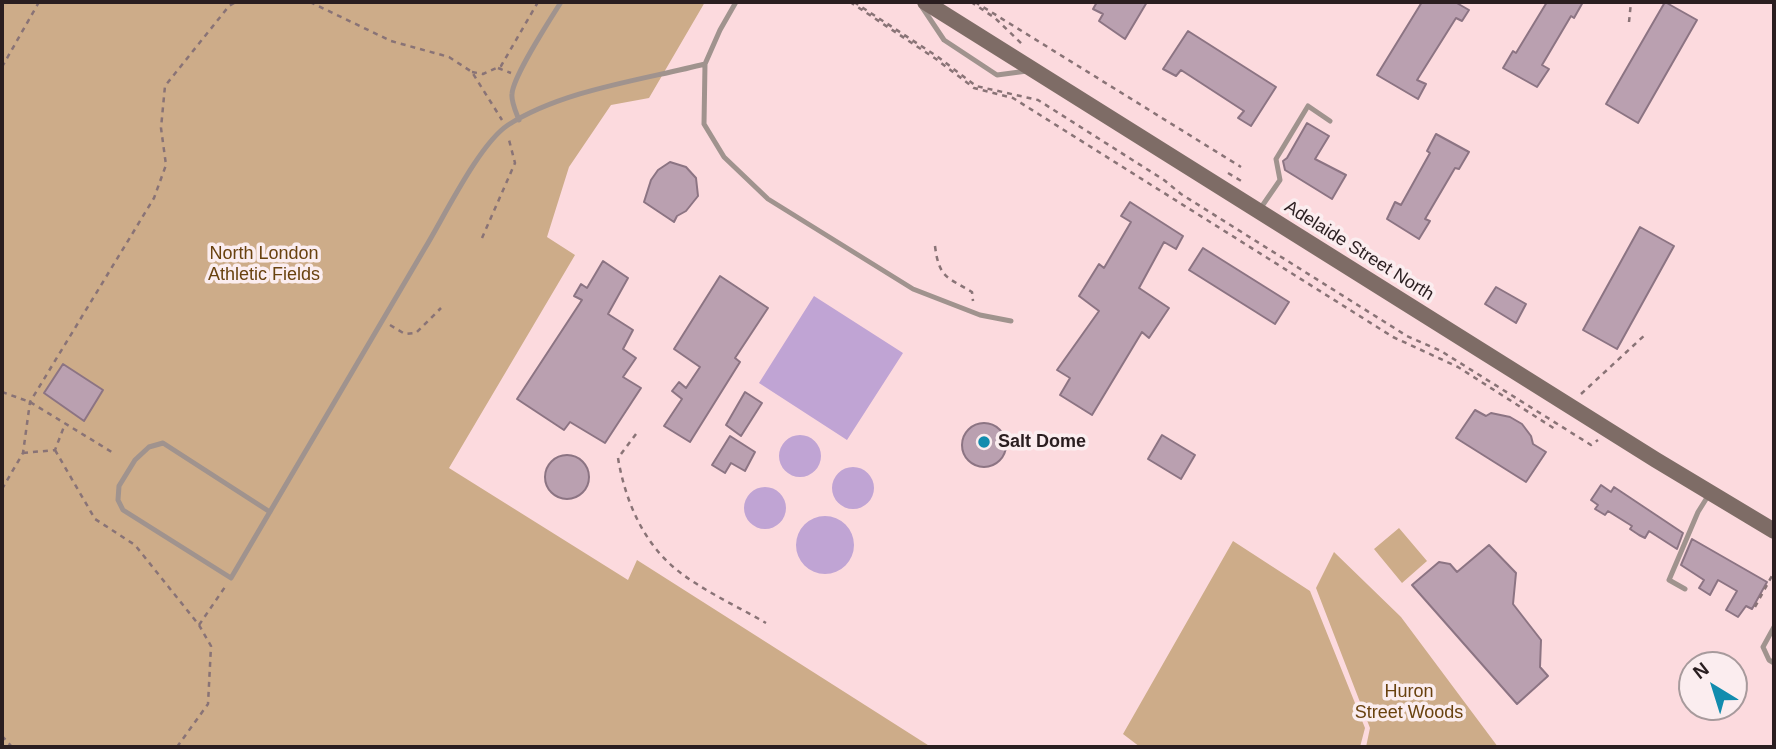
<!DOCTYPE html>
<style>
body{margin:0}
#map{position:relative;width:1776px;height:749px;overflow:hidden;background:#fcdade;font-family:Arial,sans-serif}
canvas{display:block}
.frame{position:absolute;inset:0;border:4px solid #2a1e20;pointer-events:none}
.north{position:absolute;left:1678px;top:651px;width:70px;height:70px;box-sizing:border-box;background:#fbedef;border:2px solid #a79a9c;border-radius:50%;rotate:322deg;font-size:19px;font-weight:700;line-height:28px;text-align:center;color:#2a1e20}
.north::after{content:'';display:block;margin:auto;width:24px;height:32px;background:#128cae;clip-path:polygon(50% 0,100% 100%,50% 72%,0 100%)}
</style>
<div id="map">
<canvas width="1776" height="749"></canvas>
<div class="frame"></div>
<div class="north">N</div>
</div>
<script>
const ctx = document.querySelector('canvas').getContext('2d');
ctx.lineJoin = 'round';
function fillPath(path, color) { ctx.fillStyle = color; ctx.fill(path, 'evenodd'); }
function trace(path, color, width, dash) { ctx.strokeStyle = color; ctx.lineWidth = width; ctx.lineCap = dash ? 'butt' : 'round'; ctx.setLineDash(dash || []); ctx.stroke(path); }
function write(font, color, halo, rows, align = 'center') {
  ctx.font = font + ' Arial,sans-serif'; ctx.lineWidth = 7; ctx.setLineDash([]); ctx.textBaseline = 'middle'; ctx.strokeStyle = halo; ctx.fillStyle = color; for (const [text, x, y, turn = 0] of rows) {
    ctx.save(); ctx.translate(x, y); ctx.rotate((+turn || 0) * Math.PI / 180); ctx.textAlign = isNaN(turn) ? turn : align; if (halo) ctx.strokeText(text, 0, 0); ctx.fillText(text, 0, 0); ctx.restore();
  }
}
const green = new Path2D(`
 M2,2H705L649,98L611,105L569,167L547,237L575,255L449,468L628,580L637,560L931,747H2Z
 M1399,528L1427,561L1402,583L1374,549Z
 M1233,541L1310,591L1365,728L1360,747H1140L1123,734Z
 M1334,552L1401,617L1498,747H1366L1370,728L1316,588Z`);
const water = new Path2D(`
 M814,296L903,353L847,440L759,383Z
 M779 456a21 21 0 1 1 42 0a21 21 0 1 1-42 0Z
 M832 488a21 21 0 1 1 42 0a21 21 0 1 1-42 0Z
 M744 508a21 21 0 1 1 42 0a21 21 0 1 1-42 0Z
 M796 545a29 29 0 1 1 58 0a29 29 0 1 1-58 0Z`);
const building = new Path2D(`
 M1097,2H1147L1125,39L1099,21L1103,14L1093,9Z
 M1422,2H1455L1469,10L1462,21L1456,18L1417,80L1426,84L1418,99L1377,75Z
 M1547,2H1583L1574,18L1571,16L1542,65L1549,69L1537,87L1503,68L1513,51L1516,53Z
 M1665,2L1697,20L1638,123L1606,104Z
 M1188,31L1276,87L1251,126L1238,118L1244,111L1181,70L1176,76L1163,69Z
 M1307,123L1329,136L1315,159L1346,175L1332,199L1285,170L1283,161L1287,158Z
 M1436,134L1469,152L1459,169L1455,168L1425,219L1430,221L1419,239L1387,219L1395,202L1401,205L1430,153L1427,151Z
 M670,162L686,167L696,178L698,196L686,211L677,216L674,222L644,202L651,180L658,170Z
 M1130,202L1183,236L1176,249L1164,242L1139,288L1169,308L1149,338L1142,332L1092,415L1060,395L1070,378L1057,370L1099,311L1079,296L1099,264L1104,268L1131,222L1121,216Z
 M1640,227L1674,246L1617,349L1583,330Z
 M1203,248L1289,302L1275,324L1189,270Z
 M603,261L628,278L608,314L633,330L623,349L636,358L623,377L641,388L605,443L570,422L564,430L517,399L582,300L574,296L581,284L587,288Z
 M720,276L768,308L735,358L740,362L690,442L664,426L682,399L672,391L679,382L686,388L700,367L674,349Z
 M1496,287L1526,304L1516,323L1485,304Z
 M63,364L103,390L84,421L44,393Z
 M745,392L762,403L741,436L726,425Z
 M1475,410L1486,416L1491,413L1510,417L1522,424L1531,436L1533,444L1546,452L1526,482L1456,438Z
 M962 445a22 22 0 1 1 44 0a22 22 0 1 1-44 0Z
 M1162,435L1195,455L1181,479L1148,459Z
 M730,436L755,452L745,471L731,463L725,473L712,465Z
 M545 477a22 22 0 1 1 44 0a22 22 0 1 1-44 0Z
 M1601,485L1611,492L1614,487L1683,533L1677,549L1649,531L1645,538L1639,535L1630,529L1632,526L1608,511L1605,515L1595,509L1598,505L1591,500Z
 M1692,539L1767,582L1752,609L1746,606L1738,617L1726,610L1737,591L1718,580L1710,595L1699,588L1704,580L1681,565Z
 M1489,545L1516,573L1513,604L1541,640L1540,667L1548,676L1517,704L1412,585L1439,562L1450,564L1457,572Z`);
const path = new Path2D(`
 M310,2L391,41L449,57L472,72L502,120
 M850,2L936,59L974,88L1013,98L1393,337L1458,367L1555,429
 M854,2L938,57L976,86L1038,100L1164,180L1181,194L1407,336L1441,351L1591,445L1598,440
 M971,2L995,18L1023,45
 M975,2L1241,167
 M1629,22L1631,2
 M2,67L39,2
 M498,68L511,73
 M472,72L483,74L501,66L538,2
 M1228,173L1243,182
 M482,238L515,163L508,136
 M935,246C939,278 947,277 972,292L973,301
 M390,325L405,334L416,333L441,308
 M2,392L30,402L115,454
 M1581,394L1647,333
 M636,434L618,458C625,500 643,543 677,570C703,591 737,606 766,623
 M55,450L95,519L135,545L199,625L211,646L208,704L177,747
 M23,453L55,450L65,424
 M2,489L23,453L30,402L154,198L166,165L161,128L165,86L229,6L236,2
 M1755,607L1774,572
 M199,625L227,584
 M2,736L12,747`);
const lane = new Path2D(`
 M736,2L720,30L705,64L704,124L724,157L768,199L913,289L980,315L1011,321
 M922,7L944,40L997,75L1027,71
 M519,120C516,112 511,102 512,94C513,76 550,20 561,2
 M1260,209L1280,180L1276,159L1308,106L1330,121
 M270,512L163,443L149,447L135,460L119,486L118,500L123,510L231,578C296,468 360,358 425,248C444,217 479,144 508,125C563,90 642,80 705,64
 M1685,589L1669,580L1698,512L1708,496
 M1774,627L1763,647L1769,660L1774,663`);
const secondary = new Path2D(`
 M925,2L1656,460L1774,531`);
const markers = [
 [984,442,7,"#128cae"]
];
const streetNames = [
 ["Adelaide Street North",1359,251,32]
];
const parkNames = [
 ["North London",264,254],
 ["Athletic Fields",264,275],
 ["Huron",1409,692],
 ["Street Woods",1409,713]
];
const poiNames = [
 ["Salt Dome",998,442]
];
fillPath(green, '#cdac89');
fillPath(water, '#c0a4d4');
fillPath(building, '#baa0b0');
trace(building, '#8c7483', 2);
trace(path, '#897376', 2.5, [5, 5]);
trace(lane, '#a0938e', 5);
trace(secondary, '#7e6c66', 16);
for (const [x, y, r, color] of markers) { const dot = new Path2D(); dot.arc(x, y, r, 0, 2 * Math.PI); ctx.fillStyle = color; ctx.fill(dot); trace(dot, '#fbedef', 2.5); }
write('18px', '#2a1e20', '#fbedef', streetNames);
write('18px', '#69420f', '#fbedef', parkNames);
write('bold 18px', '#2a1e20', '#fbedef', poiNames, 'left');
</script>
